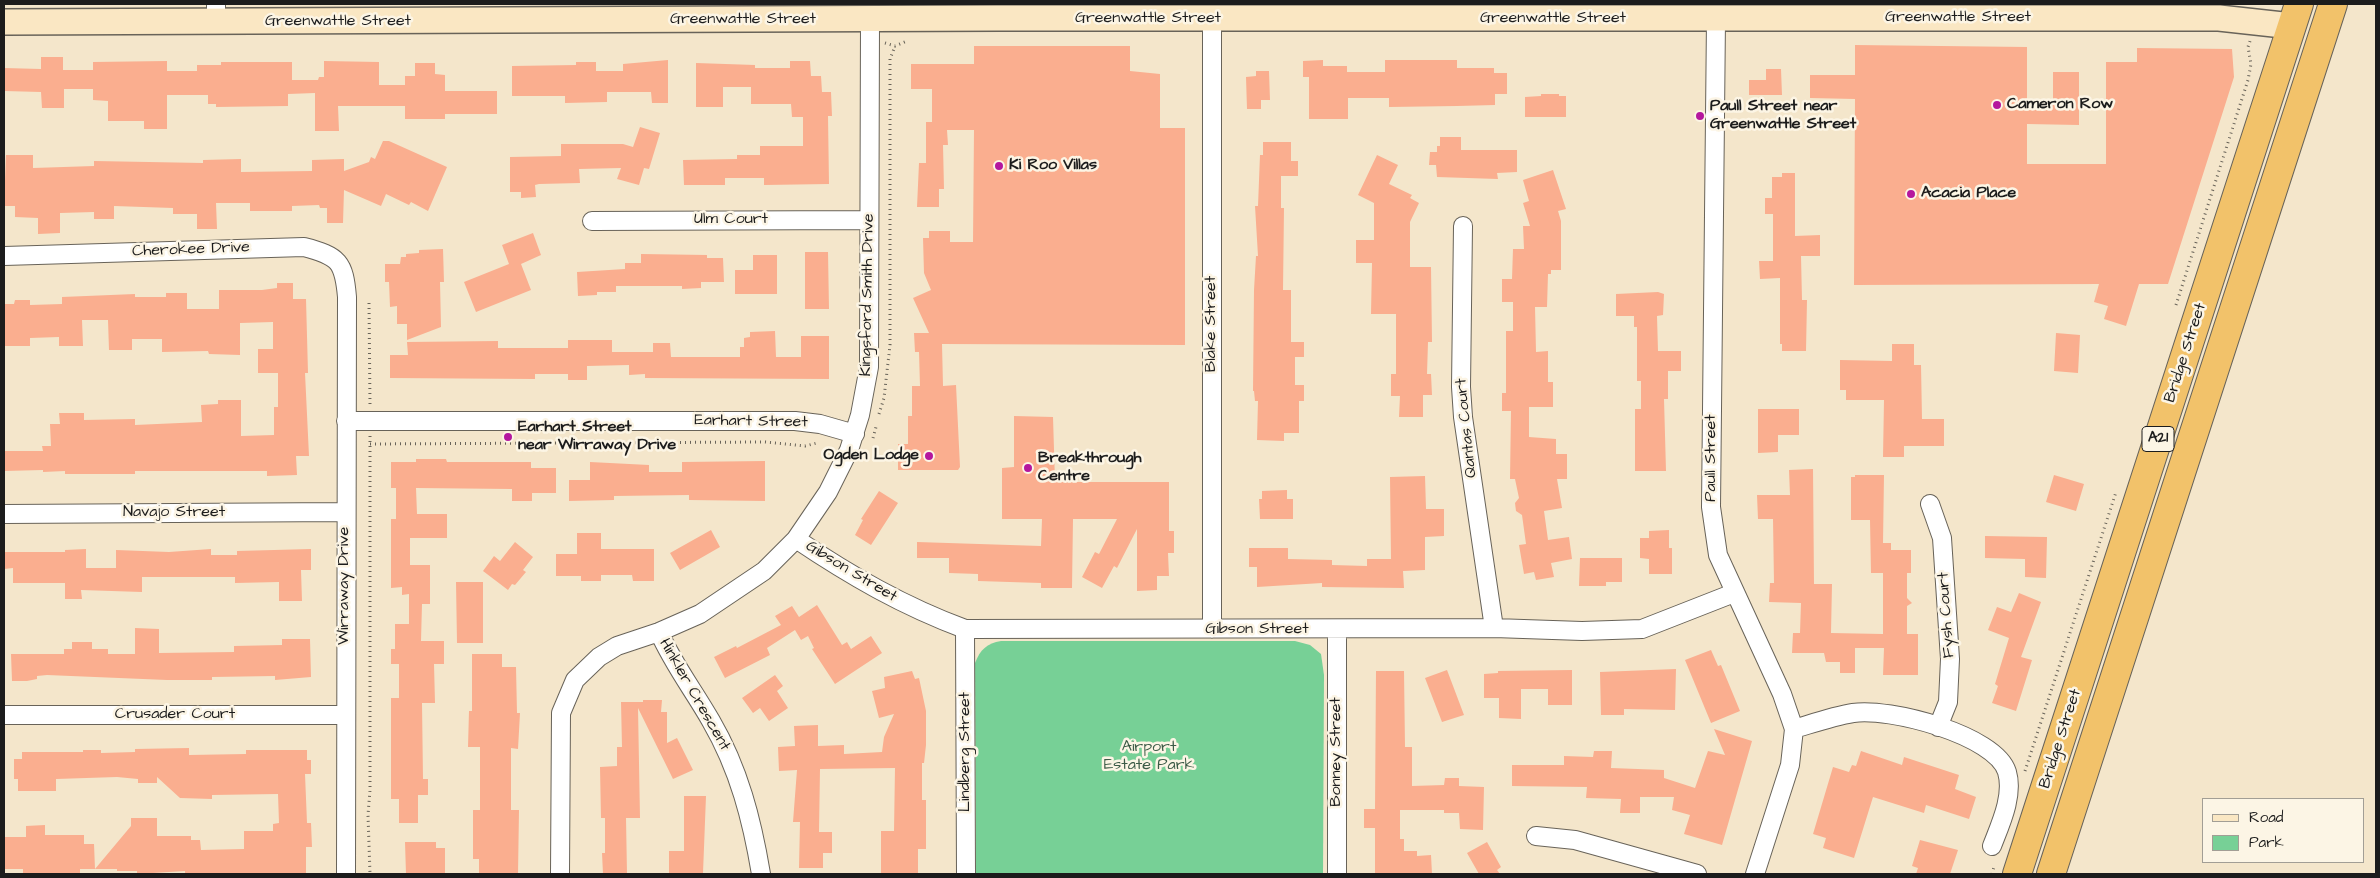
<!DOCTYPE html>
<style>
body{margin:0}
#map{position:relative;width:2380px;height:878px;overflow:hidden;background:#f4e6cb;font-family:"Architects Daughter",sans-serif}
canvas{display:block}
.frame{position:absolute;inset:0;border:5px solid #1c1c1c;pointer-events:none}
.legend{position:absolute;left:2202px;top:798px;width:162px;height:65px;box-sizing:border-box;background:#fcf5e5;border:1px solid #a29e95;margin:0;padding:6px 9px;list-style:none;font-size:15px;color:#1c1c1c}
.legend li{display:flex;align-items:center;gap:10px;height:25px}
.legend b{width:25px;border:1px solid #a29e95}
</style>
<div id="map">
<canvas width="2380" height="878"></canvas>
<div class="frame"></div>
<ul class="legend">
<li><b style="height:6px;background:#fae7c3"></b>Road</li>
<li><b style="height:14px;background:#77d096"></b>Park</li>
</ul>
</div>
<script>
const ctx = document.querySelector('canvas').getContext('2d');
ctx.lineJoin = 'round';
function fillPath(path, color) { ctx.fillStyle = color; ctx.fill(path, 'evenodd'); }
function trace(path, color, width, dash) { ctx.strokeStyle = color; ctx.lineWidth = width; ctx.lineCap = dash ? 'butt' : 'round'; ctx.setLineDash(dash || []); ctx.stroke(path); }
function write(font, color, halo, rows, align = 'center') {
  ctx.font = font + ' "Architects Daughter",sans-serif'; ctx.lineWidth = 5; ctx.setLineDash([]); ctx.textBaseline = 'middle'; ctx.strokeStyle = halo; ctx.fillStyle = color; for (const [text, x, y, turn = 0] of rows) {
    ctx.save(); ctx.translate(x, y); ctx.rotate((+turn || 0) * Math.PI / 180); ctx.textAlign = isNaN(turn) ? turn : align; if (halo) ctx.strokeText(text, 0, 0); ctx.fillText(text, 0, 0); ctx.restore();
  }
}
const green = new Path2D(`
 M1001,641H1295L1310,645L1321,654L1324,675L1323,874H976L975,663C980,650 987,643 1001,641Z`);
const building = new Path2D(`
 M1855,45L2027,47V102H2053V72H2079V125L2027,124V164H2106V62H2137V48L2232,49L2234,77L2168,284H2139L2126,326L2104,319L2108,306L2094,302L2099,284L1854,285L1855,99L1810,98V75H1855Z
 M974,46H1130V71L1160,74V128H1185V345L942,344L943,386L956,385L960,467L958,470H898V444H908V416H912V386H920L919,352H915L914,333H929L913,298L931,290L924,273L923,238H929V231H950V242H973L974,130H947L948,145H943L944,189H939V207H917L919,163H926V122H932V89H911V64H974Z
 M41,57H63V70H93V62L167,61V71H197V65H221V62H292V80H318L319,77H324V61L379,62V85H405V76H415V63H435V74L445,75V91H497V114H445V119H405V106H338L339,131H315V93L288,94V106L216,107V104H208V95H167V129H144V121H108V101L93,100V89H64V108H42L41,92L4,91V68L41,69Z
 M668,60V103H652L651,92H607V102L565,103V96H512V66L576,65V62H596V71H623V64Z
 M1323,60V66H1347V72H1385V60H1457V68H1494V73H1507V94H1495V105L1457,106L1389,107V98H1348V119H1309V77H1303V61Z
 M790,61H810L811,76H821L822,92H831L832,116H828L829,184L764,185V178H725V185H684L683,160L737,159V155H760V146H803V117H792L791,104H751V87H723V107H696V63L755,65V68H790Z
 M1766,69H1781L1782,95H1749V80H1766Z
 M1256,71H1269L1270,100H1261V109H1247L1246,77L1256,76Z
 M1541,94H1559V96H1566V117H1525V97L1541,96Z
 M640,127L660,133L649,169L644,168L639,185L617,179L621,168L579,169L580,183L539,184L535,185L536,197L521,198V192H510V157L561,156V144H623L633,147Z
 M1440,137H1461V150H1517V172L1497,173L1498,179L1437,177L1436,165H1429L1430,152H1437V146H1440Z
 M383,141H389L447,167L428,211L411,202L409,205L386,194L381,206L344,190L343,223H327V208H320L319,205L292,206V211H250V203H216L217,229H197V214H173V208L114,206V219H94V212L60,213V233L38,234V218L15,217V206H4L6,155H33V168L94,166V161L203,163V160L241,159V172L312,171V160L344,159V171L369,162L371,157L375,159Z
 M1263,142H1291V161H1298V176H1281V208H1284L1283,290H1291V342H1304V357H1295V385H1304V401H1299V433H1284V441L1257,440L1258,401H1255L1254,391H1253L1254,290L1256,256H1258L1255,206H1258L1260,155H1263Z
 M1377,155L1398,165L1389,184L1412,195L1410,198L1419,203L1410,222V267H1431L1432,342H1428L1427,374H1431L1432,395H1423V417H1399L1400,396H1391V374H1396V314H1371L1372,263H1356V240H1374V203L1358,195Z
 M1553,170L1566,209L1558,211L1561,221V270H1551V274H1548L1547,307H1535L1536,352L1548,351V382H1553V407H1529V437L1556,439V454H1567V479H1557L1562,508L1544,511L1548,540L1569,537L1572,559L1551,563L1554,577L1536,580L1534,572L1524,574L1519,545L1526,544L1522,515L1516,511L1515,503L1519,498L1515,479H1510L1511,411H1502V393H1506V331H1513V302H1502V279H1512L1513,249H1524L1523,226H1530L1523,203L1529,201L1523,180Z
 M1782,173H1795V236L1820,235V256H1801L1802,300H1807L1806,351H1782V344H1780V278L1760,279L1759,261H1773V214H1765V198H1772V177H1782Z
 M533,233L541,255L521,264L531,290L476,312L464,282L509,264L502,245Z
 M443,249L444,282H440L441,327L407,340V324H397V306L390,307L389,282H385V264H400L401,257H406V254L419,253V250Z
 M805,252H828L829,309H805Z
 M641,254L707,255V258H723L724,282H701V288L682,289V286H616V292H597V295L578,296L577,272L625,269V263H641Z
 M753,255H777V294H735V270H753Z
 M277,283H293V299H306L308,373H305L309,456H296L297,475L267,476V471H135V474H65V471L43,472V470L4,471V451H43L42,446H51L50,424H60L59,413H84V420L135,419V425L202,422L201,405L218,404V400H241V436L274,435V407H278V373H258V349H273V322L240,323V355L209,354L208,351L162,352V339H132V350H109L108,320H82L83,346H59V337L30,338V346H4V304H14L15,300H30V305L62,304V297L135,294V297H166V293H187V309H219V290H262L277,288Z
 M1658,292L1664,294L1663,315L1657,316L1658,351H1681V371H1668V399H1664L1666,471H1635V409H1641V381H1637V327H1634V316H1616V294Z
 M775,331L776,357H801V336H829V379L645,378V374L629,375V365L587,366V380H568V374H535V379L390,378V355H408L407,342L498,341V348H568V340H612V352H653V343H670L671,357H740V347H744V338L750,337V332Z
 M2056,333L2080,335L2078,373L2054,371Z
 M1892,344H1914V365H1921L1922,419H1944V446H1904V457H1883L1884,400H1846V390H1840V360L1892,361Z
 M1758,409H1799V435H1778V452L1758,453Z
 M1014,416L1053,417L1055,482H1169V531H1174V553H1168L1169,576H1157V590L1137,591V529L1117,568L1114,566L1102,588L1082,577L1095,552L1099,554L1117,519H1073L1072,588H1041V583L978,581V574L949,573V558H917V542L1041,546L1042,519H1002V468L1014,467Z
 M416,459H446L447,462H531V468H556V493H532V501H512V489L416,488L417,514H447V538H410V565H430V604H422L421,641H444V664H434L435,703H422L423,779H428V795H418V823H399V799H391V698H399V664H391V649H395V624H409V594L402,595V587L391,588V519H396V488H391V462H416Z
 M765,461V501L689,500V495L614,496V500L569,501V480H590V462L649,465V472H682V462Z
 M1813,469L1814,584H1832L1831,633L1883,634V573H1871L1870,520H1851V477H1855V475H1884L1883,543H1891V550H1911V573H1907V598L1912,603L1907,606V634H1918V675H1883L1884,648H1855V673H1840V662H1826L1824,653H1792L1793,633H1800L1801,603L1769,602L1770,583H1774L1773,519H1758L1757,495H1790L1789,470Z
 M2054,475L2084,484L2076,511L2046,502Z
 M1425,476L1426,509H1444V536L1425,537V570L1403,571L1404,588L1322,587V583L1257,587V567H1249V548H1288V559L1332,560V565L1367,566V559H1391L1390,477Z
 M1287,490V499H1293V519H1260L1259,499H1262V491Z
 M879,491L898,503L871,545L855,535L863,520L861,519Z
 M711,530L720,547L680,570L670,553Z
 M1669,530V548H1672V574H1649V559L1640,558V538H1649V531Z
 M577,533H601V549H654V581H633L632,575H601V581H581V576H556V554H577Z
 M1985,536L2047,537L2046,578L2025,577V559L1985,558Z
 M515,542L533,557L523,570L526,572L515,585L512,584L508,590L483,571L494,556L500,561Z
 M86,549V568H116V550L169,552L211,549V555H237V551L311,549V570H301L302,601H279V582L235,583V577H142V592L81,590L82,599H65V583H13V568L4,569V552H65V550Z
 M1580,558H1622V582H1606V586H1579Z
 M456,582H483V643H457Z
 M2019,593L2041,602L2021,657L2032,660L2016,711L1992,703L1998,686L1995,684L2009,638L1988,630L1997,607L2011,612Z
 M817,605L842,645L847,642L851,649L871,636L882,653L835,684L812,649L814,648L808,636L801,640L795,630L767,648L770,655L725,678L714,657L736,646L737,648L781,625L775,616L792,606L799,617Z
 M135,628L159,629V653L234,652V646L282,645V639H310L311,677L275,680V676L212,677V680H167L47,675L37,676V679L27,681H12L11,654H64V649H72V642H92V649H108V654H135Z
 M1711,650L1718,666L1721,665L1740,711L1711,723L1685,660Z
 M472,654H502V667H516L517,713H520L518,749L511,748V810H519L518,874H479V859H473V810H480V747H468L469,711H472Z
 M1676,669L1675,710L1624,709V715H1601L1600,672Z
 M1447,670L1464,715L1442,722L1425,678Z
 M1572,670V705H1548V689H1521V719L1499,718V698H1484V674L1498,673V671Z
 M912,671L915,679L919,678L926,711V745L924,763H922V800H926V849H918V874H881V831H894L895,768L820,769L819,832H832V853H823V868H799L800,822H793L797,770L779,771L778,747L795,746L794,726L818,725V746L844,745V754L882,752L884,737L894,714L879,718L872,691L885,688L884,677Z
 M1376,671H1404L1405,747H1412V786L1444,785L1445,778H1459V786L1484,787L1483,830L1460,829L1459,813H1444V810H1400V839H1404V851H1417V856L1431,855L1432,874H1375V828H1364V809H1375Z
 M775,675L783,686L777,691L788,708L769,721L760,708L753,713L742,698Z
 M643,700H662L661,712H667V743L677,738L693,770L673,779L638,708L640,818H626L627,874H603L602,853H605V818H601L600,767L617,766V747H622L621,702H643Z
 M1714,729L1752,741L1722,845L1684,834L1690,815L1672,810L1674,797H1640V813H1620L1621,799L1586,798L1587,787L1512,786V765H1564V756L1593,757L1594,751H1612L1611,768L1664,770V778L1695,788L1708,751L1725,755Z
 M189,748V755L246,754V750H307V760H311V774H305L307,823H311L312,847H306V873L185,874V871L137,874V871H117V869H80V874H23V869H4V837H26V826L45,825V835H84V844H94L95,869L131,826V818H157V836H191V840H200L201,850L244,849V831H273V824L279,823L278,794L212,795V799L180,798L157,777V783H138V779L117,777L56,779V791H18V779H14V759H22V752H83V750H101V753L135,752V749Z
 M1861,751L1902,765L1904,757L1959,775L1955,789L1976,797L1969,819L1926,805L1924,813L1873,797L1854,858L1823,848L1826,838L1813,834L1833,767L1849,772L1852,765L1856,766Z
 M684,796H706L703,873L701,874L669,873V851H684Z
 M1920,840L1958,850L1950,874H1916L1918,868L1912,866Z
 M405,842H436V848H445V874H406Z
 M1487,842L1501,867L1497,870L1500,874H1479L1467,853Z`);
const path = new Path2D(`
 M885,43L895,46L907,41
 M369,303L370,405
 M2176,305L2248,80L2251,64L2248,47L2250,41
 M879,414L884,398L890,345V59L895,46
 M370,436V790L368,815L370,874
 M873,438L876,427
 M370,444L765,442L805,446L817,443
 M2025,771L2116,492
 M1992,874L1994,867`);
const minor = new Path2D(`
 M216,4V22
 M1716,19L1711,507L1718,555L1782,694L1794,729L1790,765L1755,874
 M592,221L869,220
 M1463,226L1461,387L1463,417L1494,628
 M4,256L304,247C339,256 344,262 347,297L346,874
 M346,421H795L820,424L855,434
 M1930,504L1942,538L1950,659L1948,702L1938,727
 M4,514L345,512
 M796,539C851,576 903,606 965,629L1494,628L1582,631L1642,629L1734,593
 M965,629L966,874
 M1212,629V19
 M1337,630V874
 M659,632C673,664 694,691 711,721C739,769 752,820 761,874
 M4,715H346
 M1794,729C1814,723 1834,716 1853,713C1888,707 1996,735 2007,772C2014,796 2000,825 1992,846
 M1536,836L1575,840L1697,874
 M560,874L561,713L575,680L599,657L617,646L659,632L700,614L764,571L796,539L828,492L849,450L860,415L869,367L870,20`);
const secondary = new Path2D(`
 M4,22L998,18H2219L2292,26`);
const trunk = new Path2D(`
 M2017,874L2299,4
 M2051,874L2333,4`);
const markers = [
 [1997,105,5,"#b5179e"],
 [1700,116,5,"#b5179e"],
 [999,166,5,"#b5179e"],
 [1911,194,5,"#b5179e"],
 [508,437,5,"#b5179e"],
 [929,456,5,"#b5179e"],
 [1028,468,5,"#b5179e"]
];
const shields = [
 [2158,439,32]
];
const shieldNames = [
 ["A21",2158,439]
];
const streetNames = [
 ["Greenwattle Street",1958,18],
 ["Greenwattle Street",1148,19],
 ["Greenwattle Street",1553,19],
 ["Greenwattle Street",743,20],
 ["Greenwattle Street",338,22],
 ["Ulm Court",731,220],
 ["Cherokee Drive",191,250,-2],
 ["Kingsford Smith Drive",868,295,-89],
 ["Blake Street",1212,324,-90],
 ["Bridge Street",2186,353,-72],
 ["Earhart Street",751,422,1],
 ["Qantas Court",1467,428,-96],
 ["Paull Street",1712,458,-90],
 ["Navajo Street",174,513],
 ["Gibson Street",851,572,31],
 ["Wirraway Drive",345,586,-90],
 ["Fysh Court",1947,615,-94],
 ["Gibson Street",1257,630],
 ["Hinkler Crescent",694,695,60],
 ["Crusader Court",175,715],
 ["Bridge Street",2061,739,-72],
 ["Lindberg Street",966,752,-90],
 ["Bonney Street",1337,752,-90]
];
const poiNames = [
 ["Cameron Row",2007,105],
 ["Paull Street near",1710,107],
 ["Greenwattle Street",1710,125],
 ["Ki Roo Villas",1009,166],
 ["Acacia Place",1921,194],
 ["Earhart Street",518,428],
 ["near Wirraway Drive",518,446],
 ["Ogden Lodge",919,456,"right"],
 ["Breakthrough",1038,459],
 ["Centre",1038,477]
];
const parkNames = [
 ["Airport",1149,748],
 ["Estate Park",1149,766]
];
fillPath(green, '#77d096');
fillPath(building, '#faae8f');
trace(minor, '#686359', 20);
trace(secondary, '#686359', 28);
trace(trunk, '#686359', 30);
trace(path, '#686359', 3, [1, 4]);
trace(minor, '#fff', 18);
trace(secondary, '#fae7c3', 25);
trace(trunk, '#f2c26a', 28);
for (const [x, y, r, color] of markers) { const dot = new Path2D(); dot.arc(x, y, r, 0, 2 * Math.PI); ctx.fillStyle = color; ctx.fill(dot); trace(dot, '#fcf5e5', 2); }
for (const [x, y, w] of shields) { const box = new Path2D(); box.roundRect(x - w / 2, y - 12.5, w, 25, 4); ctx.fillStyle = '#fcf5e5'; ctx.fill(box); trace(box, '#1c1c1c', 1); }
write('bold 15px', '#1c1c1c', null, shieldNames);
write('16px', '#1c1c1c', '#fcf5e5', streetNames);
write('bold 16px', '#1c1c1c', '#fcf5e5', poiNames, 'left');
write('16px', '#3c5b47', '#fcf5e5', parkNames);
</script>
